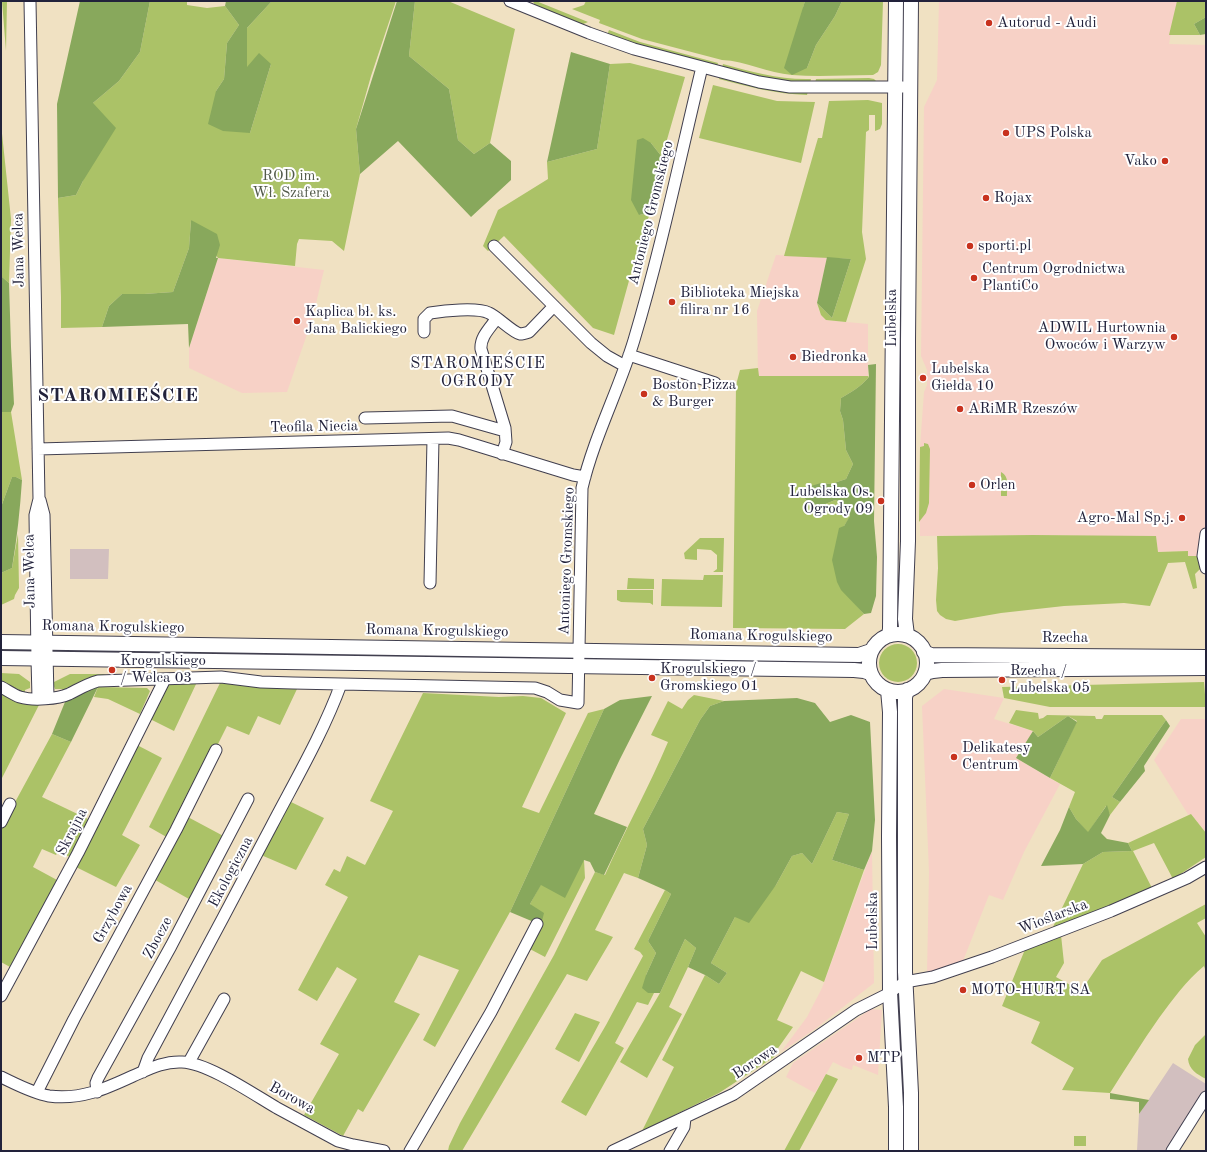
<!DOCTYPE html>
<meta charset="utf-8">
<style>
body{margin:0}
#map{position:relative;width:1207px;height:1152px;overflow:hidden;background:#f0e1c2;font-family:"Old Standard TT",serif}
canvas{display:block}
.frame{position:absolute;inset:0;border:2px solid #22223b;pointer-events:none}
</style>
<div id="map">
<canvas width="1207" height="1152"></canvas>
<div class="frame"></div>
</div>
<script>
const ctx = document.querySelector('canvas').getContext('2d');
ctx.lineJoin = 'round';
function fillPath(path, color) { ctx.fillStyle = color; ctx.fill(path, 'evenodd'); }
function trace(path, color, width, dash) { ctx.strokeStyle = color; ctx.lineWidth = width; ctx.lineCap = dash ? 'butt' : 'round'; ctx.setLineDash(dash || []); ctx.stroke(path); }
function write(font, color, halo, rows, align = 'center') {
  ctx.font = font + ' "Old Standard TT",serif'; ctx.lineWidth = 4; ctx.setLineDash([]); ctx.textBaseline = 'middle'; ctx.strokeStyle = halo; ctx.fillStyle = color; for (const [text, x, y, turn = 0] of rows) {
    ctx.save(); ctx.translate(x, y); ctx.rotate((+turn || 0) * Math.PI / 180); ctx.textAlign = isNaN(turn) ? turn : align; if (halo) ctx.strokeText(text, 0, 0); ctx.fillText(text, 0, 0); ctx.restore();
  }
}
const built = new Path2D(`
 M939,1H1177L1169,44L1206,45V558L1188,556L1187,551L1158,552L1156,537L1033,535L920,536V447L924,392L927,385V370L921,356L924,107L937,80Z
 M776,255L827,257L817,303L818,308L821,315L826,320L868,324V376H758L757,311Z
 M218,258L324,270L312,320L287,392L242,393L189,368V348Z
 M944,689L1004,698L994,719L1033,731L1016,758L1060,784L1024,852L1003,900L989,895L963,961L927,973L929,872L922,706Z
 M1181,719H1206V833L1191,814L1189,816L1154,760Z
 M872,851L874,983L815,1029L781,1052L807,1017L822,988Z
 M871,1009L882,1010L878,1075L853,1065L852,1070L843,1067L833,1062L815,1093L786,1077L793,1063Z`);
const industrial = new Path2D(`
 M70,549H109L108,579H70Z
 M1173,1063L1206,1084V1107L1179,1151H1137L1139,1114Z`);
const green = new Path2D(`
 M2,1H7L6,51Z
 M150,1H187V5L207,8L225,6L239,25L227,43L224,79L216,91L250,133L271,64L247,68V28L272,1H396L371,76L356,129L360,174L344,251L332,241L299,239L297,244L295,266L218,258L191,220L189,248L173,292L144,294H122L109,306L102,327L61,328V297L58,198L76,195L83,181L93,103L119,81L140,52Z
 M415,1H448L515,29L490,143L474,154L458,140L449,89L409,56Z
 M533,1H536L588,22L581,25L535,6Z
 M586,1H805L803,8L807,68L816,45L835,16L842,1H883L881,65L878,72L873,75C846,75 819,77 792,75C768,73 746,61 722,60L642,39L599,23L600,20L572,9L584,5Z
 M1177,1H1206V17L1194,24L1200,35H1169Z
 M609,30L640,42L718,63L717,66L632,43L607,35Z
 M630,63L685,77L662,157L651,143L639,215L650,213L635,259L614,335L593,328L504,236L488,251L483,246L498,210L548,179L547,162L597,149L610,64Z
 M723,64C752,72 780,80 811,79L810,83L781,82L722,68Z
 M720,75L808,91L807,95C775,94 750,87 719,79Z
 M869,78L874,79L876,81L815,83L816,79Z
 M713,85L777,101L815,102L801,163L699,138Z
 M868,100L882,103V124L880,129L875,131V115H869V130L866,132L862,232L866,259L846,322L826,320L821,315L817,303L832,318L851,259L784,256L818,138H822L829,101Z
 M1,124L11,219L9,283L1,276Z
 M758,368L759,376H868L869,377C860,387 852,392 841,398L840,411L843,420L846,450L853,464L846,479L831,484L821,483L805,499L811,505H823L835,500L840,502L850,517L844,526L850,598L864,614L845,629L733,628L736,385L740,370Z
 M1,412H11L22,480L16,477H12L1,507Z
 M924,443L928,444L930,449L929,503L926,513L919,522L920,447L924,446Z
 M1001,472C1010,477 1007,487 1007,496H1001Z
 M18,534L19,588L15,595L14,599L1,605V573L12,568Z
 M1033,535L1156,536L1158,552L1188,551V556H1197L1201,568L1195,574L1197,588L1193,589L1185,562L1168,563L1150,606L1124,603L1064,606L1001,613L955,621L946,619L940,615L937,611L936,600L938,568L937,536Z
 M700,538H724L723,572H713L717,569V555L711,550L697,549V560L685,559L684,553Z
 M704,575H723L722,607L661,606L662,579L703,580Z
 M628,578L654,579V589H627Z
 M617,590H653V605L650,603L621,602L617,600Z
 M879 663a19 19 0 1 1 38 0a19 19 0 1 1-38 0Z
 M1,673L19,674L30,682V688L25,690V693L1,681Z
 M70,674H103L110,676L92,678L84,680L63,692L62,689H55L53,684L54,682Z
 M172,682H197L174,731L150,719L167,685Z
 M1204,682L1206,707H1050L1004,698L1002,687Z
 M220,683L297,689L280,725L258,716L249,735L227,726L199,782L186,816L229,839L196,903L150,877L170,839L149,827L183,759Z
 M98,687L147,688L150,691L140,714L108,699L94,697Z
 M423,693L499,697L523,696L541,698L566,713L522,807L539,813L588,713L604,709L510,912L435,1047L423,1040L459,970L419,955L394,1002L420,1014L363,1112L358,1109L343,1136L304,1115L339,1054L320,1044L357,979L337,967L317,1001L298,990L348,897L325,885L334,869L340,872L347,856L365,865L393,811L370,801Z
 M1,694L16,701L26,704L40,703L1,780Z
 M694,695L724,701L710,706L700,720L643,829L647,845L638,878L624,873L595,930L613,937L587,981L567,974L462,1151H448L449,1146L460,1123L554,955L595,872L605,875C625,830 649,787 668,742L651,735L668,701L682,709L688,700Z
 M1016,710L1038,713L1039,719L1043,718L1047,715L1095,716L1096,719H1102L1104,715H1162L1166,720L1112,797L1120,802L1110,815L1106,806L1088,833L1076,819L1069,807L1075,792L1050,778L1077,721L1068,716L1038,737L1033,731L1009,723Z
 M52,734L71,742L42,797L88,819L70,857L58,852L56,855L42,849L33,867L57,880L10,967L1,962V828Z
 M137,745L162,758L122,835L140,845L116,887L76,867Z
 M291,802L324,818L296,870L261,855Z
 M837,812L849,814L832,860L864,870L824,982L801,971L777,1020L793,1027L776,1051L774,1057L719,1093L642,1131L674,1067L662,1060L705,975L719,984L727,973L711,963L735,917L776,885L792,856L802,853L812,864Z
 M1191,814L1206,833V857L1173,879L1154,843L1133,851L1152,888L1052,929L1083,864L1103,852L1132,851L1128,843Z
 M584,860L585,878L545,957L528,948L541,925L530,904L541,884Z
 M665,890L671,894L648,941L656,953L646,975L648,993H654L648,1005L637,1002L615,1043L624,1048L586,1116L561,1102L606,1025L643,956L640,952L634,949Z
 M1206,904V918L1197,923L1206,937V972L1204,966C1186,981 1173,999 1159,1018C1142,1042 1126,1068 1110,1093L1062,1090L1074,1068L1031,1043L1040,1022L1002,1006L1026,947L1061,935L1064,963L1056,977L1081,991L1102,960Z
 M685,939L696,948L688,967L669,1007L682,1014L647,1078L620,1062L660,993Z
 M575,1013L600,1022L579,1062L555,1049Z
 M1206,1034V1079C1197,1074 1189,1070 1188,1059L1195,1045Z
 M826,1074L838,1079L799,1151H784Z
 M1074,1136H1086V1146H1074Z`);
const forest = new Path2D(`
 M80,1H150L140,52L119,81L93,103L116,128L83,181L76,195L58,198L57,104Z
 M226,1H272L247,28V67L259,53L271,64L250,133L223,131L208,124L216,91L224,79L227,43L239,25L225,6Z
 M397,1H415L409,56L449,89L458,140L474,154L490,143L511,161V180L471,217L398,141L360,174L356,129Z
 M805,1H842L835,16L816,45L807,68L792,75L784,68Z
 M1206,17V34L1200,35L1194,24Z
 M571,52L610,64L597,149L547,162Z
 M643,138L651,143L662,157L650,213L639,215L631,200L637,140Z
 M191,220L217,234L220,245L216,258H218L189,348L188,324L102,327L109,306L122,294H144L173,292L189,248Z
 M827,257L851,259L832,318L817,303Z
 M1,276L9,283L11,347L14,404L11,412H1Z
 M876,364L874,521L877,557L876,596L871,613L864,614L841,590L837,582L832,560L839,528L844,526L850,516L840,502L835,500L823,505H811L805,499L806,492L811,486L821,483L831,484L846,479L853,464L846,450L843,420L840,411L841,398C852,392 860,387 869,377L868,365Z
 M12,477H16L22,480C20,510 17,538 12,568L1,573V507Z
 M98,687L71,742L52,734L65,702L88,689Z
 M652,696L620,759L594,814L627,827L604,875L595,872L590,862L584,860L565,898L541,885L530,904L544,913L541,925L510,912L604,709L620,700Z
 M797,698L815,703L830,722L851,715L870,722L875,820L872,851L864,870L832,860L849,814L837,812L812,864L802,853L792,856L776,885L749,923L735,917L711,963L727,973L719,984L705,975L688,967L696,948L685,939L660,993H648L642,988L646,975L656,953L648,941L671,894L665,890L638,878L647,845L643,829L700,720L710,706L724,701Z
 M1068,716L1077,722L1050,778L1016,758L1033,731L1038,737Z
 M1166,720L1170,726L1144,766L1145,771L1120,802L1112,797Z
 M1107,805L1110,815L1101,833L1107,839L1128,843L1132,851L1103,852L1083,864L1041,866L1060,830L1069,807L1076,819L1088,832Z
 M1110,1093L1149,1100L1139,1114V1102L1110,1099Z`);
const minor = new Path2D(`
 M30,1L39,499L35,515L37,659L38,698
 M510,1L589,33L634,49L759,82L790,87H903
 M494,246L591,343L607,356L625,366
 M497,318C490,328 480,337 481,349L505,428L506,442L502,454
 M424,332V319L430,313C443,311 477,307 489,313C498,317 512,332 520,334C523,334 526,333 529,332L554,306
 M629,355L715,383
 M365,418L452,416L505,431
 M38,449L448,438L459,440L573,475L585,477
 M40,500L44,515L48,698
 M1206,534L1203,556L1206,568
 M430,583L433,439
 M1,687C7,690 14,695 20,697C33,701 58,699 69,694C79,689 87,684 98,681L221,677L261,682L293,683L535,688L547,692L560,700L578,703L582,488C594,437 619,390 634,340C661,250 680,158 702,67
 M1,822L10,804
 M1,996L78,853L165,679
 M189,1062L224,999
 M143,1072L148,1058C190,980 231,903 272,825C296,779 323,733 341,684
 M1,1077C16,1084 32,1093 49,1096C81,1100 105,1089 133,1076C149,1069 164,1061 182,1062C208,1063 253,1094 277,1108C297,1119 318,1130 338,1141L353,1145L384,1151
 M37,1092L74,1019L176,830L216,750
 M97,1092L96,1083L98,1078L171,946L248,799
 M410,1151L491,1012L537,924
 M613,1151L734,1094L856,1010L886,995L905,982L933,977L992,957L1111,911L1171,885L1187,878L1206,867
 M670,1151L684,1127L685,1118
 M1172,1151L1206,1097`);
const major = new Path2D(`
 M869 663a29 29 0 1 1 58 0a29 29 0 1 1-58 0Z
 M889,635L890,629L896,1
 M907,635L905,619L908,541V340L911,1
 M1,642L859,655L871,651
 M924,652L931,655L1206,657
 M1,658L854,670L864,671L870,673
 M925,673L933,671L942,670L1206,668
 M888,690L890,712L889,836L890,992L896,1107V1151
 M907,690L905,697V972L911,1093V1151`);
const markers = [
 [989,23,4,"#c8321e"],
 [1006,133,4,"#c8321e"],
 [1165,161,4,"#c8321e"],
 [986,198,4,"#c8321e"],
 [970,246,4,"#c8321e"],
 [974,278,4,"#c8321e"],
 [672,302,4,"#c8321e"],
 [297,321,4,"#c8321e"],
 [1174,337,4,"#c8321e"],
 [793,357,4,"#c8321e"],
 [923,378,4,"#c8321e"],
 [644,394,4,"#c8321e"],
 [960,409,4,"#c8321e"],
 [972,485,4,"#c8321e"],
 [881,501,4,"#c8321e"],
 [1182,518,4,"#c8321e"],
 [112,670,4,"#c8321e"],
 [652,678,4,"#c8321e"],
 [1002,680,4,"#c8321e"],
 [954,757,4,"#c8321e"],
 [963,990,4,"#c8321e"],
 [859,1058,4,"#c8321e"]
];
const poiNames = [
 ["Autorud - Audi",997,23],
 ["UPS Polska",1014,133],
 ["Vako",1157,161,"right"],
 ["Rojax",994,198],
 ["sporti.pl",978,246],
 ["Centrum Ogrodnictwa",982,269],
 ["PlantiCo",982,286],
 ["Biblioteka Miejska",680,293],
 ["filira nr 16",680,310],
 ["Kaplica bł. ks.",305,312],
 ["Jana Balickiego",305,329],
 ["ADWIL Hurtownia",1166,328,"right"],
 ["Owoców i Warzyw",1166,345,"right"],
 ["Biedronka",801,357],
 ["Lubelska",931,369],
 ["Giełda 10",931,386],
 ["Boston Pizza",652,385],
 ["& Burger",652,402],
 ["ARiMR Rzeszów",968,409],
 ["Orlen",980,485],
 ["Lubelska Os.",873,492,"right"],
 ["Ogrody 09",873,509,"right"],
 ["Agro-Mal Sp.j.",1174,518,"right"],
 ["Krogulskiego",120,661],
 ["/ Welca 03",120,678],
 ["Krogulskiego /",660,669],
 ["Gromskiego 01",660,686],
 ["Rzecha /",1010,671],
 ["Lubelska 05",1010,688],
 ["Delikatesy",962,748],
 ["Centrum",962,765],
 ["MOTO-HURT SA",971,990],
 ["MTP",867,1058]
];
const parkNames = [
 ["ROD im.",291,176],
 ["Wł. Szafera",291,193]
];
const streetNames = [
 ["Antoniego Gromskiego",651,213,-76],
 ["Jana Welca",19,250,-91],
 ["Lubelska",892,318,-90],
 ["Teofila Niecia",314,427,-1],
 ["Antoniego Gromskiego",567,561,-88],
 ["Jana Welca",30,571,-91],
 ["Romana Krogulskiego",113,627,1],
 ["Romana Krogulskiego",437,631,1],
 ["Romana Krogulskiego",761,636,1],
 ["Rzecha",1065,638],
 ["Skrajna",72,832,-63],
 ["Ekologiczna",231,872,-62],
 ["Grzybowa",113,914,-61],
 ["Wioślarska",1053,917,-21],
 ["Lubelska",873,921,-90],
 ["Zbocze",158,938,-62],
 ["Borowa",755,1062,-34],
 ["Borowa",292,1098,29]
];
const neighbourhoodNames = [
 ["STAROMIEŚCIE",478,364],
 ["OGRODY",478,382]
];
const districtNames = [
 ["STAROMIEŚCIE",118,396]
];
fillPath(built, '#f7d1c6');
fillPath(industrial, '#d2bfbf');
fillPath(green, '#abc267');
fillPath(forest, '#88a85c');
trace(minor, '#413f4f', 13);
trace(major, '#413f4f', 16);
trace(minor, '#fff', 11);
trace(major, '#fff', 14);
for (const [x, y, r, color] of markers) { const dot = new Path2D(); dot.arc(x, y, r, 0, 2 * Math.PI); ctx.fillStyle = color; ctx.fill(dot); trace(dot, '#fff', 1.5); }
write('15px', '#22223b', '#fff', poiNames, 'left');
write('15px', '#525a4a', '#fff', parkNames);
write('15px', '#22223b', '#fff', streetNames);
ctx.letterSpacing = '1px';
write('16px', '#22223b', '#fff', neighbourhoodNames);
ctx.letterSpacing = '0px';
ctx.letterSpacing = '1px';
write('bold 19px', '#22223b', '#fff', districtNames);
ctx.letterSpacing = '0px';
</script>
